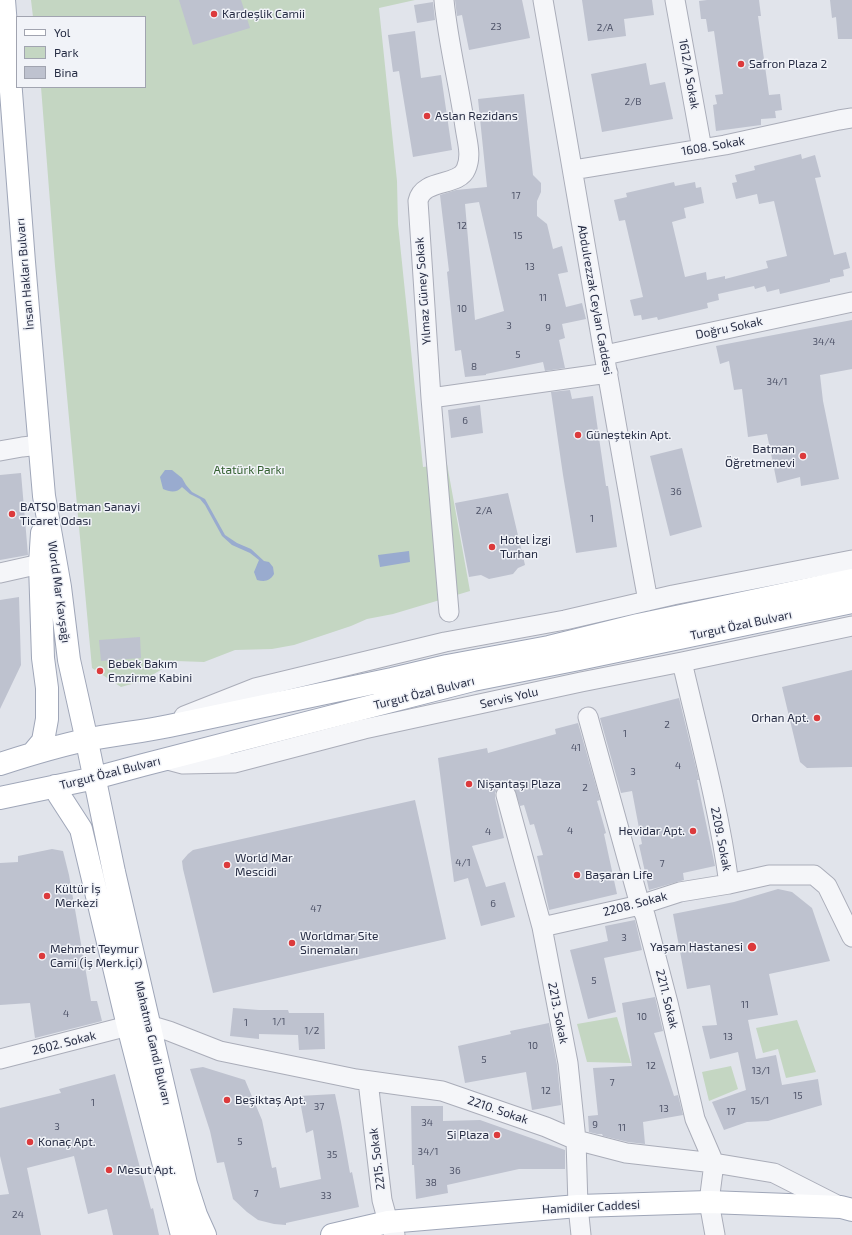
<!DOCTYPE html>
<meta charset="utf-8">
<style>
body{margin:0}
#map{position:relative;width:852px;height:1235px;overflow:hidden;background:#e1e4eb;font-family:"Exo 2",sans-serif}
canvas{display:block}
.legend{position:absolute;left:16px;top:16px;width:130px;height:72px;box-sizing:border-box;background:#f1f3f8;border:1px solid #a1a4b0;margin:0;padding:5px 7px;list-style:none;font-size:12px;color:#282e45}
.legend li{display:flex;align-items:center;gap:8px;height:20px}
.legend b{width:20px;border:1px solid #a1a4b0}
</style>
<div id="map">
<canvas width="852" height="1235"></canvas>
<ul class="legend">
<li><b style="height:5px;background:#fff"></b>Yol</li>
<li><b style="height:11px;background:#c4d6c2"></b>Park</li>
<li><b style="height:11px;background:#bec2cf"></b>Bina</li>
</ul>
</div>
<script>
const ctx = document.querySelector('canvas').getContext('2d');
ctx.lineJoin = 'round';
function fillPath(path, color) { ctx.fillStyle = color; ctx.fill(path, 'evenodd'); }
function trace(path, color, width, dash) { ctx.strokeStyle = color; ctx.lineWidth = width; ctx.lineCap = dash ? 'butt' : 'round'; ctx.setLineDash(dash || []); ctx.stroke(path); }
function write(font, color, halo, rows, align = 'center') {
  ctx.font = font + ' "Exo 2",sans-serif'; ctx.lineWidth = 3; ctx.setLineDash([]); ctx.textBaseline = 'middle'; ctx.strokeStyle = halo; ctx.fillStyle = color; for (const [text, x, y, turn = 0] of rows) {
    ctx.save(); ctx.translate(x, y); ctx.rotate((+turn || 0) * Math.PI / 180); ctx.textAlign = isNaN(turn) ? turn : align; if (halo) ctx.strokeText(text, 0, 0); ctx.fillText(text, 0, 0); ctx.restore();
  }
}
const green = new Path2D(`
 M31,0H415L379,8L397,181L398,224L423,467L447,464L470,591L393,614L367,619L351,626L294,645L272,649L235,650L204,662L176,661L142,681L121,687L92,668L55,266L41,87H145V17H33Z
 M617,1017L631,1063L587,1062L577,1024Z
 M797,1020L816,1072L786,1078L778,1049L763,1053L756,1028Z
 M731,1066L738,1089L709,1101L702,1072Z`);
const water = new Path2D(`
 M165,470H172L182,478L186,485L192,492L205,499L225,535L237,543L251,549L264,561L269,562L273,567L274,574C270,581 265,582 257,580L254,572L259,560L250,553L232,545L222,536L205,505L200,499L190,494L182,487C177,493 170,492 163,489L160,477Z
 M409,551L410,562L380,567L378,555Z`);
const building = new Path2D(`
 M179,0H241L250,28L193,45Z
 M455,0H522L530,38L469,50L462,15L457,16Z
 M582,0H652L654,15L624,19L626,36L588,41Z
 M707,0H759L761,16H758L769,95L780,94L782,110L775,111L776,118L761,119V125L716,131L713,105L717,104L715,95L723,94L714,31L708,32L706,19H701L699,1Z
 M830,0H852V39H838L836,17L832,18Z
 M433,2L435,20L417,23L414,5Z
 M415,31L421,78L441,75L452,150L413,157L399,71L393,72L388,35Z
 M646,63L650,85L665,82L673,119L602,132L591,74Z
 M524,94L533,175L541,183V192L537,201V216L547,224L553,249L562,246L568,272L558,274L566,307L582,303L586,319L562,324L565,338L559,340L565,368L545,371L543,362L486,374V375L465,377L461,350L455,351L447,272L449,271L440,195L456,190L487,187L478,99ZM479,202L504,311L475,320L465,204Z
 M801,154L802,159L815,155L821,177L815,178L834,255L846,252L850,268L843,270L844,276L830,279V282L780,294L779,289L767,292L765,286L755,289L754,286L718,294L719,300L707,303L708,308L658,320L657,317L642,320L641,315L634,316L630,300L643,297L625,220L619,221L614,200L627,197L626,193L674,182L675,186L695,182L696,188L701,187L704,203L684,208L686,218L672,222L685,277L706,272L707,280L725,276V279L768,268L766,261L787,256L774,201L759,204L757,194L736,199L732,183L737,182L735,175L755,170L754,166Z
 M852,320V369L820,375L823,401L839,479L801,486L800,477L777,483L767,434L748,437L742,389L734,390L729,361L720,364L716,346Z
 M570,390L572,399L593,396L606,486H608L617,547L576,553L563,475L551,392Z
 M480,405L483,433L451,438L448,410Z
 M682,448L702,527L670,536L650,456Z
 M21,473L28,555L0,560V475Z
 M508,493L525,565L518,568L513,574L489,579L481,575L469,577L455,503Z
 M19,597L21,665L0,709V600Z
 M140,637L141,658L101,661L99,640Z
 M852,670V767L807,768L800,762L782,687Z
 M679,698L699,780H697L715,866L683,873L684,880L649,890L639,845L642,844L632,791L621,793L600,718Z
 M578,723L600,800L597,801L606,833L604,834L617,894L549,910L537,856L543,855L534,824L530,825L524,805L520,806L514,788L509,785L503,784L498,788L495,793V798L504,838L472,846L486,887L505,882L515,917L481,926L468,878L454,882L438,758L487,748L488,753L556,734L555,729Z
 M415,800L446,939L213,993L183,869L182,861L188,854L193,850Z
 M52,849L63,851L69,875L91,1001H97L102,1021L35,1038L30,1003L0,1005V863L18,862V856Z
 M778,889L792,892L812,908L830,961L769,974L778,1015L748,1020L756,1059L776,1055L782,1085L818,1079L822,1105L768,1121L747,1122L724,1130L712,1102L746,1090L738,1052L710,1059L702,1026L717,1025L710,985L687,989L673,914L734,902Z
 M635,920L642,950L604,958L616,1012L588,1019L570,950L608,941L605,926Z
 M655,997L663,1031L654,1033L674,1096L678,1095L683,1115L643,1122L645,1144L628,1142L603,1136L602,1134H597L589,1132L588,1116L598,1115L593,1068L632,1066L622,1003Z
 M233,1008L259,1010H288L289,1013H324L325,1049L299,1050L298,1035L259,1034V1039L230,1036Z
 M549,1023L557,1065L561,1105L532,1110L526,1072L465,1083L458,1046L511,1034L510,1031Z
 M203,1067L245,1080L262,1120L272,1168L276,1167L280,1188L321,1179L313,1130L306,1133L299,1096L335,1094L341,1122L350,1173L352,1172L359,1207L286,1223V1225L274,1224L258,1220L247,1212L233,1199L224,1162L217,1163L210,1131L190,1069Z
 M115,1074L151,1209L153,1208L159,1235H113L107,1209L88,1214L74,1156L27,1168L41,1235H0V1195L9,1194L0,1156V1108L61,1093L59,1089Z
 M411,1106H443V1121L480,1120L565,1150V1169H519L447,1185L448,1193L416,1199L414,1165H412Z`);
const minor = new Path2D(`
 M444,0C448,43 459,84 465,127C467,141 472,156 466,169C459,187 423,178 418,201L431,398L449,612
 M543,0C578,200 611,401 648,601
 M675,0L702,149
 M573,170L725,145L839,120L852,118
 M605,355L852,302
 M431,398L608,373
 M0,451L22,447L40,445
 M0,573L40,564
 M682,662C699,735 719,809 729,884L769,875H814L827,886L852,937
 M184,716L255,688L445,642L565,620L673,595L852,560
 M588,717L640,905L645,915L668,1003L695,1119L714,1163L709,1202L715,1235
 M168,760L183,764L234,763L364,729L581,682L682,662L852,626
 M506,795L542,927L568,1063L576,1140L578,1206L581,1235
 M542,927L640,905L680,892L729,884
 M149,1025L169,1031L220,1051L356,1079L442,1091L546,1127L576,1140L626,1153L714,1163L774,1173L839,1206
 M0,1059L128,1026
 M368,1081L382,1200L388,1222L395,1235`);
const major = new Path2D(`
 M4,0L24,262L44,496L60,587L69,660L85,732L114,872L186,1184L196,1215L205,1235
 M33,753L43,741L47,719V688L43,658L40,564L42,533
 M0,764C28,755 57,746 86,740C114,734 141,732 169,726L392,679L447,666L549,647L638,625L852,580
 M55,786L59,795L81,829L128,1026L182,1235
 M0,798L95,778L143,765L473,680L579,659L852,602
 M332,1235L388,1222L578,1206L709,1202L841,1207L852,1210`);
const markers = [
 [214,14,4,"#dc3a3c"],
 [741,64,4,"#dc3a3c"],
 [427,116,4,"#dc3a3c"],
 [578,435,4,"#dc3a3c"],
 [803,456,4,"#dc3a3c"],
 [12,514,4,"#dc3a3c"],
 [492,547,4,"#dc3a3c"],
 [100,671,4,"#dc3a3c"],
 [817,718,4,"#dc3a3c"],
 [469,784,4,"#dc3a3c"],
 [693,831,4,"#dc3a3c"],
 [227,865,4,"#dc3a3c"],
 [577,875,4,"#dc3a3c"],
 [47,896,4,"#dc3a3c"],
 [292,943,4,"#dc3a3c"],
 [752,947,5,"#dc3a3c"],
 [42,956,4,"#dc3a3c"],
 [227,1100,4,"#dc3a3c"],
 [497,1135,4,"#dc3a3c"],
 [30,1142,4,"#dc3a3c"],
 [109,1170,4,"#dc3a3c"]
];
const numberNames = [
 ["23",496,27],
 ["2/A",605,28],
 ["2/B",633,102],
 ["17",516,196],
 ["12",462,226],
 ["15",518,236],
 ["13",530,267],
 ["11",543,298],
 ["10",462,309],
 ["3",509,326],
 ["9",548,328],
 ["34/4",824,342],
 ["5",518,355],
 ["8",474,367],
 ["34/1",777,382],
 ["6",465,421],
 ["36",676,492],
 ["2/A",484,511],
 ["1",592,519],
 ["2",667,725],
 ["1",625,734],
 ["41",576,748],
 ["4",678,766],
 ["3",633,772],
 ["2",585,788],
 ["4",570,831],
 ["4",488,832],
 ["4/1",463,863],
 ["7",662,864],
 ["6",493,904],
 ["47",316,909],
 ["3",624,938],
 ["5",594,981],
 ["11",745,1005],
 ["4",66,1014],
 ["10",642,1017],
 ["1/1",279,1022],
 ["1",246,1023],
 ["1/2",312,1031],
 ["13",728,1037],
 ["10",533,1046],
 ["5",484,1060],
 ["12",651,1066],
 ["13/1",761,1071],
 ["7",612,1083],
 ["12",546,1091],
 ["15",798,1096],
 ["15/1",760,1101],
 ["1",93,1103],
 ["37",319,1107],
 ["13",664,1109],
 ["17",731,1112],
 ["34",427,1123],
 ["9",595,1125],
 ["3",57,1127],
 ["11",622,1128],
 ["5",240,1142],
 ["34/1",428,1152],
 ["35",332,1155],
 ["36",455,1171],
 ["38",431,1183],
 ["7",256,1194],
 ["33",326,1196],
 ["24",18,1215]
];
const poiNames = [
 ["Kardeşlik Camii",222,14],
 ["Safron Plaza 2",749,64],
 ["Aslan Rezidans",435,116],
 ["Güneştekin Apt.",586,435],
 ["Batman",795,449,"right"],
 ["Öğretmenevi",795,463,"right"],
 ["BATSO Batman Sanayi",20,507],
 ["Ticaret Odası",20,521],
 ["Hotel İzgi",500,540],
 ["Turhan",500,554],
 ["Bebek Bakım",108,664],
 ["Emzirme Kabini",108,678],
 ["Orhan Apt.",809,718,"right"],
 ["Nişantaşı Plaza",477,784],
 ["Hevidar Apt.",685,831,"right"],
 ["World Mar",235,858],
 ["Mescidi",235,872],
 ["Başaran Life",585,875],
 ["Kültür İş",55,889],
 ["Merkezi",55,903],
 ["Worldmar Site",300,936],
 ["Sinemaları",300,950],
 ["Yaşam Hastanesi",743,947,"right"],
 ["Mehmet Teymur",50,949],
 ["Cami (İş Merk.İçi)",50,963],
 ["Beşiktaş Apt.",235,1100],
 ["Si Plaza",489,1135,"right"],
 ["Konaç Apt.",38,1142],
 ["Mesut Apt.",117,1170]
];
const streetNames = [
 ["1612/A Sokak",689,74,80],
 ["1608. Sokak",713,146,-10],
 ["İnsan Hakları Bulvarı",25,274,-95],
 ["Yılmaz Güney Sokak",423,291,-94],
 ["Abdulrezzak Ceylan Caddesi",595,300,80],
 ["Doğru Sokak",729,328,-12],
 ["World Mar Kavşağı",59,592,82],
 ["Turgut Özal Bulvarı",741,625,-12],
 ["Turgut Özal Bulvarı",424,693,-14],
 ["Servis Yolu",509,698,-13],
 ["Turgut Özal Bulvarı",110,773,-14],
 ["2209. Sokak",721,839,79],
 ["2208. Sokak",635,904,-15],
 ["2211. Sokak",667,999,76],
 ["2213. Sokak",558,1013,79],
 ["2602. Sokak",64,1043,-14],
 ["Mahatma Gandi Bulvarı",153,1043,77],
 ["2210. Sokak",498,1110,19],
 ["2215. Sokak",377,1159,-97],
 ["Hamidiler Caddesi",591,1207,-3]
];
const parkNames = [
 ["Atatürk Parkı",249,470]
];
fillPath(green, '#c4d6c2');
fillPath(water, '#99abcf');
fillPath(building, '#bec2cf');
trace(minor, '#aaadb9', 21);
trace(major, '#9fa6b8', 24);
trace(minor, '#f5f6f9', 19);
trace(major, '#fff', 22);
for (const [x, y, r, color] of markers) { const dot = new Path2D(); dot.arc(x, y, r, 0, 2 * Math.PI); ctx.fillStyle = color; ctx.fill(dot); trace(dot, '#f1f3f8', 1.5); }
write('10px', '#4e5368', null, numberNames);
write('12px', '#282e45', '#f1f3f8', poiNames, 'left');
write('12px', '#282e45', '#f1f3f8', streetNames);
write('12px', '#366233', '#f1f3f8', parkNames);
</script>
